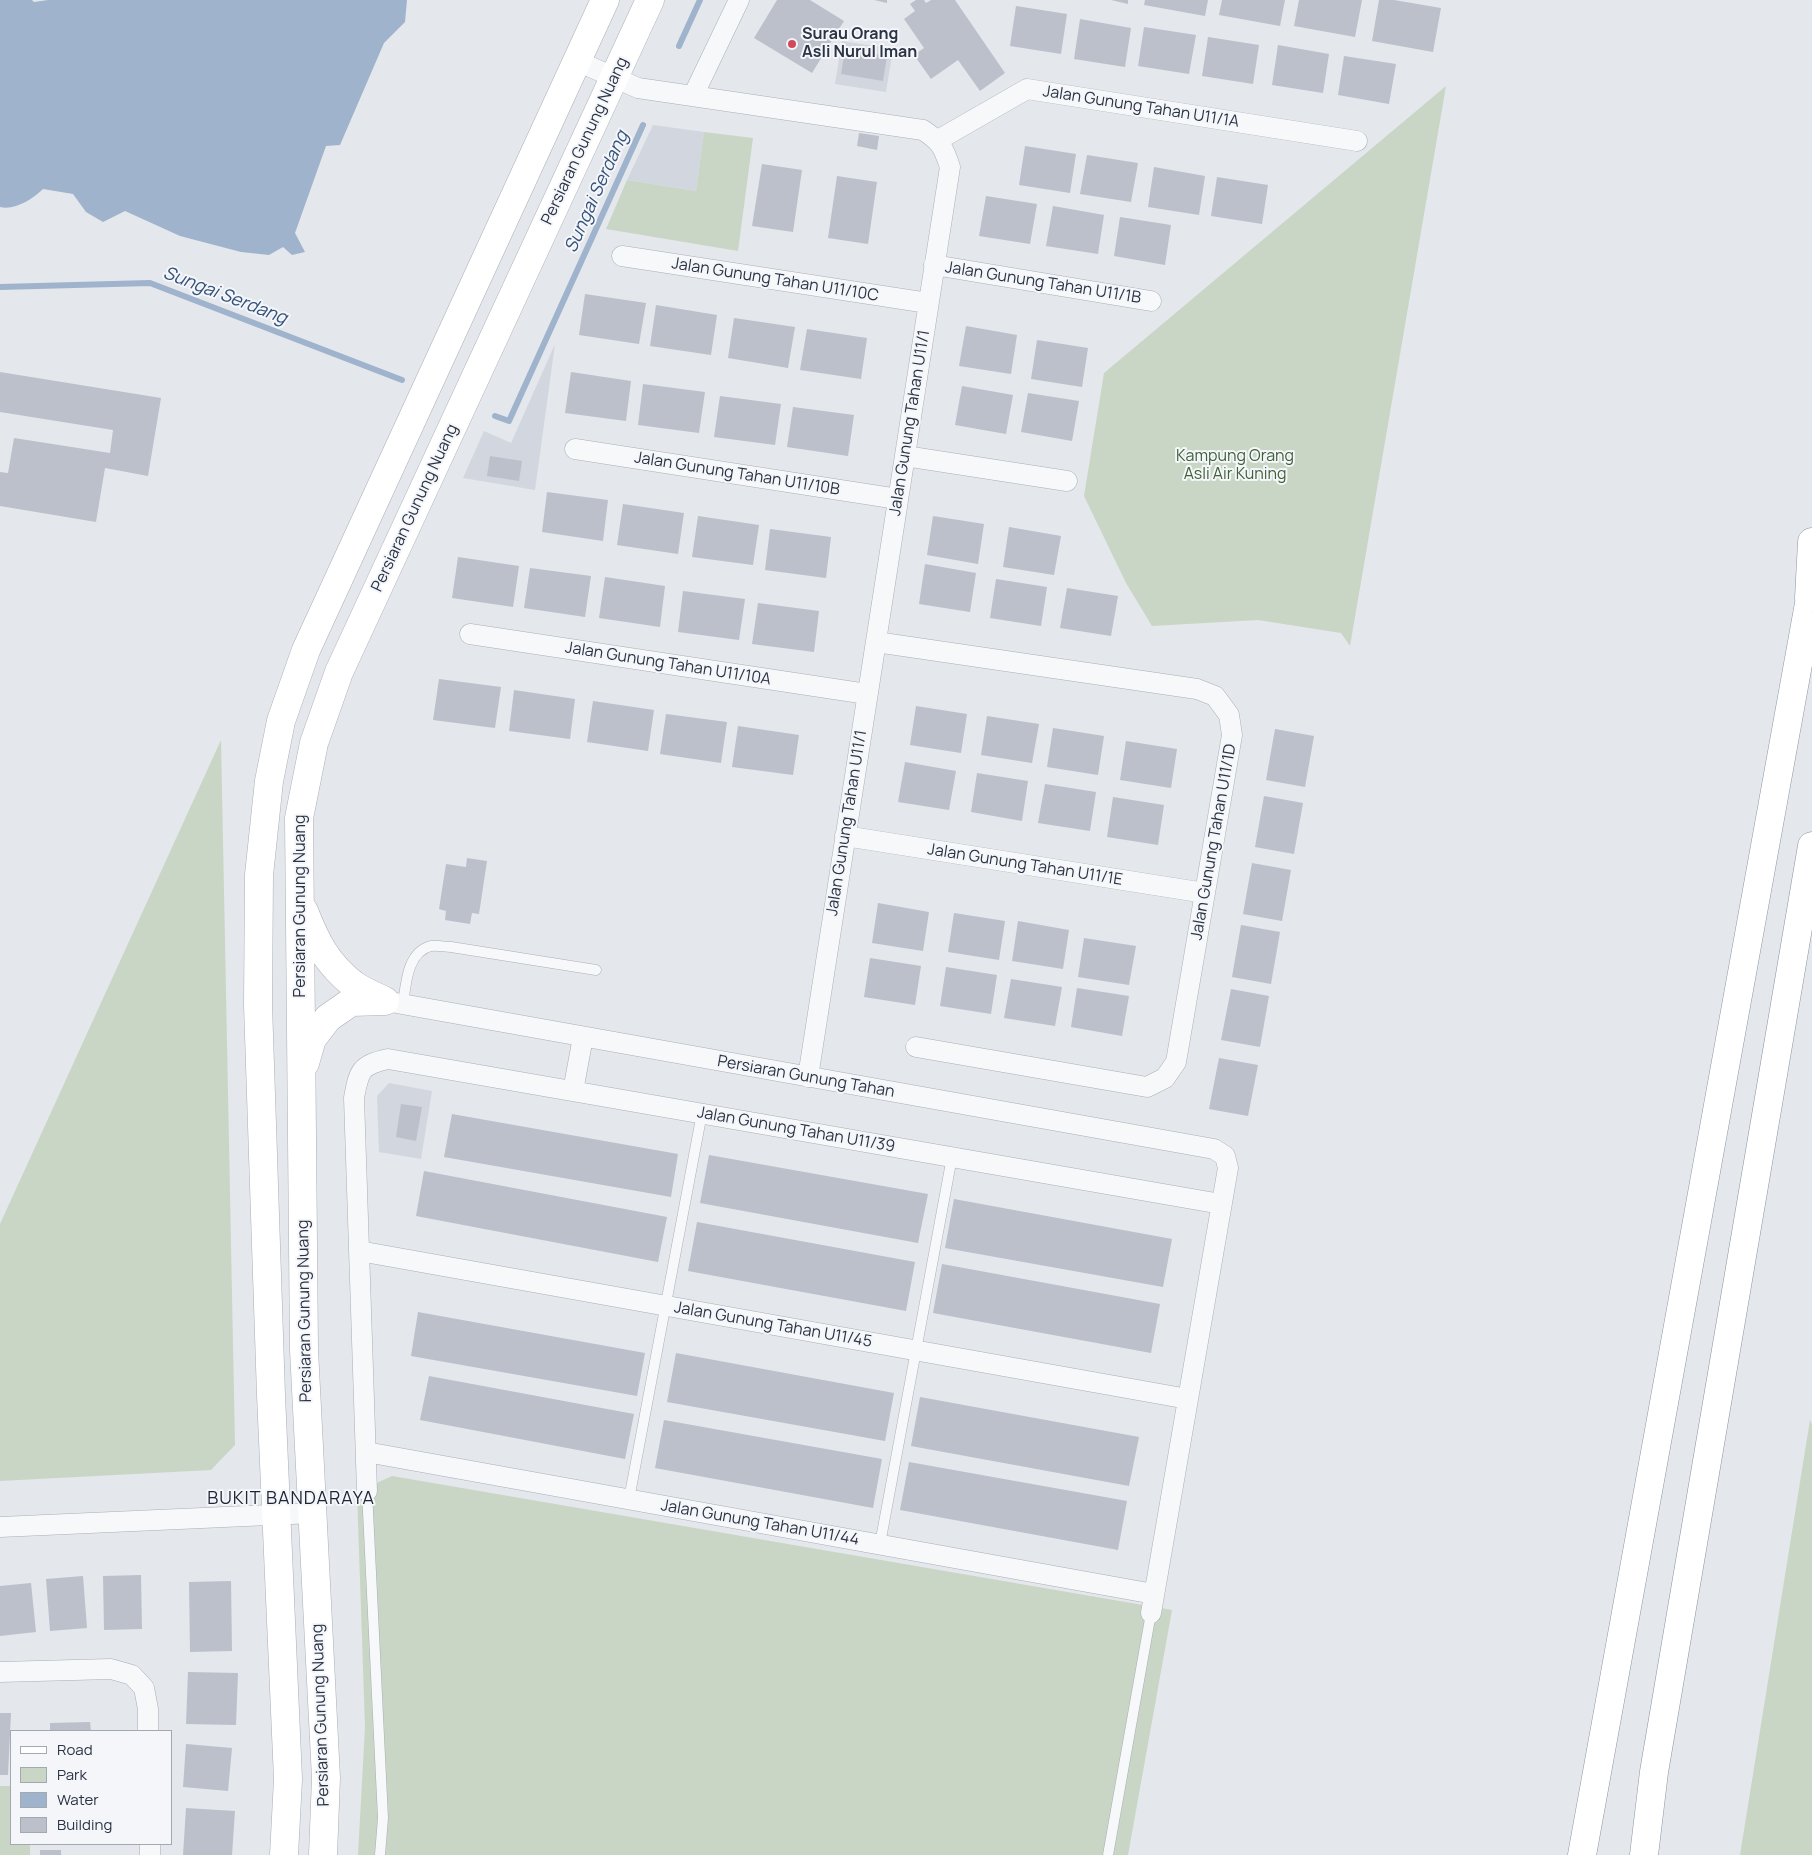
<!DOCTYPE html>
<style>
body{margin:0}
#map{position:relative;width:1812px;height:1855px;overflow:hidden;background:#e4e7ec;font-family:Manrope,sans-serif}
canvas{display:block}
.legend{position:absolute;left:10px;top:1730px;width:162px;height:115px;box-sizing:border-box;background:#f4f6f9;border:1px solid #a4a8b1;margin:0;padding:6px 9px;list-style:none;font-size:15px;color:#2b3445}
.legend li{display:flex;align-items:center;gap:10px;height:25px}
.legend b{width:25px;border:1px solid #a4a8b1}
</style>
<div id="map">
<canvas width="1812" height="1855"></canvas>
<ul class="legend">
<li><b style="height:6px;background:#fff"></b>Road</li>
<li><b style="height:14px;background:#c9d6c5"></b>Park</li>
<li><b style="height:14px;background:#9fb4cc"></b>Water</li>
<li><b style="height:14px;background:#bbc0ca"></b>Building</li>
</ul>
</div>
<script>
const ctx = document.querySelector('canvas').getContext('2d');
ctx.lineJoin = 'round';
function fillPath(path, color) { ctx.fillStyle = color; ctx.fill(path, 'evenodd'); }
function trace(path, color, width, dash) { ctx.strokeStyle = color; ctx.lineWidth = width; ctx.lineCap = dash ? 'butt' : 'round'; ctx.setLineDash(dash || []); ctx.stroke(path); }
function write(font, color, halo, rows, align = 'center') {
  ctx.font = font + ' Manrope,sans-serif'; ctx.lineWidth = 4; ctx.setLineDash([]); ctx.textBaseline = 'middle'; ctx.strokeStyle = halo; ctx.fillStyle = color; for (const [text, x, y, turn = 0] of rows) {
    ctx.save(); ctx.translate(x, y); ctx.rotate((+turn || 0) * Math.PI / 180); ctx.textAlign = isNaN(turn) ? turn : align; if (halo) ctx.strokeText(text, 0, 0); ctx.fillText(text, 0, 0); ctx.restore();
  }
}
const built = new Path2D(`
 M842,41L893,49L886,92L835,84Z
 M653,125L704,132L696,191L627,180Z
 M555,344L535,490L463,478L484,431L511,443Z
 M389,1083L432,1091L421,1159L379,1152L377,1096Z`);
const green = new Path2D(`
 M1446,86L1350,646L1341,633L1258,620L1152,626L1126,583L1084,496L1104,373Z
 M704,132L753,138L738,251L606,229L627,180L696,191Z
 M221,740L235,1445L211,1470L0,1481V1224Z
 M1810,1420L1812,1425V1855H1740Z
 M392,1476L1172,1610L1128,1855H358L365,1727L357,1492Z
 M0,1786H11V1844H30V1855H0Z`);
const water = new Path2D(`
 M0,0H32L34,2L48,0H407L405,22L384,43L340,145L326,146L295,233L305,252L292,255L283,247L269,255L241,252L180,236L125,211L103,222L86,212L73,194L43,189C33,199 14,211 0,207Z`);
const stream = new Path2D(`
 M679,46L700,0
 M0,287L150,283L402,380
 M495,416L509,421L643,125`);
const building = new Path2D(`
 M777,0H810L844,21L812,73L754,38Z
 M874,0H887V3Z
 M916,0H924L926,3L931,0H955L1005,73L980,91L958,60L931,79L914,55L924,48L904,19L915,11L910,4Z
 M1111,0H1128V4Z
 M1145,0H1208L1205,16L1144,5Z
 M1222,0H1285L1280,26L1219,15Z
 M1299,0H1362L1355,37L1294,26Z
 M1379,0H1394L1441,8L1433,52L1372,41Z
 M1016,6L1067,14L1061,54L1010,46Z
 M1080,19L1131,28L1125,67L1074,59Z
 M1144,27L1196,35L1189,74L1138,66Z
 M1208,37L1259,45L1253,84L1202,76Z
 M1278,45L1329,54L1323,93L1272,85Z
 M845,49L887,56L883,81L841,74Z
 M1344,56L1396,64L1389,104L1338,95Z
 M859,133L879,136L877,150L857,146Z
 M1025,146L1076,154L1070,193L1019,185Z
 M1087,155L1138,163L1131,202L1080,194Z
 M762,164L802,170L793,232L752,226Z
 M1154,167L1205,176L1199,215L1148,207Z
 M837,176L877,182L868,244L828,238Z
 M1217,177L1268,185L1262,224L1211,216Z
 M986,196L1037,204L1030,244L979,236Z
 M1053,206L1104,215L1098,254L1046,246Z
 M1120,217L1171,225L1165,265L1114,256Z
 M585,294L646,303L639,344L579,335Z
 M656,305L717,315L711,355L650,346Z
 M734,318L795,327L788,368L728,358Z
 M966,326L1017,335L1011,374L959,366Z
 M807,329L867,338L861,379L800,370Z
 M1037,340L1088,348L1082,387L1031,379Z
 M0,372L161,398L148,476L105,468L96,522L0,506V472L8,473L14,438L110,453L113,430L0,412Z
 M571,372L631,381L626,421L565,413Z
 M643,384L705,392L699,433L638,425Z
 M962,386L1013,395L1006,434L955,425Z
 M1028,393L1079,401L1072,441L1021,432Z
 M720,396L781,404L775,445L714,437Z
 M793,407L854,415L848,456L787,447Z
 M490,456L522,461L519,481L487,476Z
 M547,492L608,500L603,541L542,532Z
 M623,504L684,513L678,554L617,545Z
 M698,516L759,525L753,565L692,557Z
 M933,516L984,524L978,564L927,555Z
 M1009,527L1061,536L1054,575L1003,567Z
 M770,529L831,537L826,578L765,570Z
 M458,557L519,566L513,607L452,598Z
 M925,564L976,573L970,612L919,604Z
 M530,568L591,576L585,617L524,608Z
 M605,577L665,586L660,627L599,618Z
 M996,579L1047,587L1041,626L990,618Z
 M1067,588L1118,596L1111,636L1060,628Z
 M683,591L745,599L739,640L678,632Z
 M758,603L819,611L814,652L752,644Z
 M439,679L501,687L495,728L433,720Z
 M514,690L575,699L570,739L509,731Z
 M593,701L654,710L648,751L587,742Z
 M916,706L967,714L961,753L910,745Z
 M666,714L727,722L721,763L660,754Z
 M987,716L1039,724L1032,763L981,755Z
 M738,726L799,735L793,775L732,767Z
 M1053,728L1104,736L1098,775L1047,767Z
 M1275,729L1314,736L1305,787L1266,780Z
 M1126,741L1177,749L1171,788L1120,780Z
 M905,762L956,771L949,810L898,802Z
 M977,773L1028,781L1022,821L971,812Z
 M1045,784L1096,792L1090,831L1038,823Z
 M1264,796L1303,803L1294,854L1255,847Z
 M1113,797L1164,805L1158,845L1107,837Z
 M467,858L487,861L479,914L472,913L470,924L445,920L446,911L439,909L446,864L466,867Z
 M1252,863L1291,870L1282,921L1243,914Z
 M878,903L929,912L923,951L872,943Z
 M954,913L1005,921L999,960L948,952Z
 M1018,921L1069,930L1063,969L1012,961Z
 M1241,925L1280,932L1271,984L1232,977Z
 M1084,938L1136,946L1129,985L1078,977Z
 M870,958L921,966L915,1005L864,997Z
 M946,967L997,975L991,1014L940,1006Z
 M1011,979L1062,987L1055,1026L1004,1018Z
 M1077,988L1129,996L1122,1036L1071,1027Z
 M1231,989L1269,996L1260,1047L1221,1040Z
 M1219,1058L1258,1065L1248,1116L1209,1109Z
 M401,1104L422,1107L416,1141L396,1137Z
 M452,1114L678,1154L671,1197L444,1157Z
 M709,1155L928,1194L918,1243L700,1203Z
 M424,1171L667,1217L658,1262L416,1216Z
 M954,1199L1172,1239L1163,1287L945,1248Z
 M697,1222L915,1262L906,1311L688,1271Z
 M942,1264L1160,1304L1151,1353L933,1313Z
 M418,1312L645,1353L637,1396L411,1356Z
 M676,1353L894,1393L885,1441L667,1402Z
 M429,1376L634,1414L625,1459L420,1420Z
 M920,1397L1139,1437L1129,1486L911,1446Z
 M664,1420L882,1459L873,1508L655,1468Z
 M909,1462L1127,1501L1118,1550L900,1510Z
 M141,1575L142,1629L104,1630L103,1576Z
 M83,1576L87,1628L50,1631L46,1579Z
 M231,1581L232,1651L190,1652L189,1582Z
 M31,1583L36,1632L0,1636V1586Z
 M188,1672L238,1673L236,1725L186,1724Z
 M0,1713H11L8,1775H0Z
 M90,1722L91,1731H50V1723Z
 M186,1744L232,1748L228,1791L183,1787Z
 M186,1808L235,1811L232,1855H183Z
 M40,1850H61V1855H40Z`);
const lane = new Path2D(`
 M403,1004C406,984 407,952 431,946C437,945 445,947 451,947L596,970
 M367,1491L383,1818L380,1855
 M629,1499L702,1113
 M880,1544L952,1157
 M1108,1855L1151,1613`);
const street = new Path2D(`
 M577,61L638,88L923,130C941,142 943,146 950,167L808,1077
 M693,96L739,0
 M938,140L1027,89L1357,141
 M622,256L928,303
 M934,265L1151,301
 M575,449L898,499
 M905,456L1067,481
 M470,634L867,694
 M876,642L1197,689L1215,696L1229,715L1232,735L1176,1062L1165,1078L1147,1087L916,1047
 M845,836L1205,893
 M385,1001L1214,1149L1225,1156L1228,1168L1151,1613
 M573,1091L583,1037
 M359,1251L1188,1399
 M366,1452L1154,1594
 M367,1491L354,1098C359,1071 360,1065 388,1059L1221,1204
 M0,1527L314,1513
 M0,1672L111,1669L132,1675L144,1688L148,1709V1731
 M150,1855V1844`);
const secondary = new Path2D(`
 M304,911C316,942 327,964 354,985C363,991 375,996 385,1001
 M305,1063L312,1039L328,1018L351,1002L384,1001
 M284,1855L288,1779L271,1395L258,1005L259,875L269,781L281,721L306,650L605,0
 M323,1855L326,1778L304,1350L299,818L314,743L339,672L650,0`);
const highway = new Path2D(`
 M1809,598L1812,542
 M1582,1855L1812,587
 M1644,1855L1654,1772L1812,846`);
const markers = [
 [792,44,5,"#d1495b"]
];
const poiNames = [
 ["Surau Orang",802,35],
 ["Asli Nurul Iman",802,53]
];
const streetNames = [
 ["Jalan Gunung Tahan U11/1A",1141,107,9],
 ["Persiaran Gunung Nuang",585,141,-65],
 ["Jalan Gunung Tahan U11/10C",775,280,9],
 ["Jalan Gunung Tahan U11/1B",1043,283,9],
 ["Jalan Gunung Tahan U11/1",910,423,-81],
 ["Jalan Gunung Tahan U11/10B",737,474,9],
 ["Persiaran Gunung Nuang",415,508,-65],
 ["Jalan Gunung Tahan U11/10A",668,664,9],
 ["Jalan Gunung Tahan U11/1",847,823,-81],
 ["Jalan Gunung Tahan U11/1D",1214,842,-80],
 ["Jalan Gunung Tahan U11/1E",1025,865,9],
 ["Persiaran Gunung Nuang",301,906,-90],
 ["Persiaran Gunung Tahan",806,1077,10],
 ["Jalan Gunung Tahan U11/39",796,1130,10],
 ["Persiaran Gunung Nuang",305,1311,-91],
 ["Jalan Gunung Tahan U11/45",773,1325,10],
 ["Jalan Gunung Tahan U11/44",760,1523,10],
 ["Persiaran Gunung Nuang",321,1715,-92]
];
const parkNames = [
 ["Kampung Orang",1235,457],
 ["Asli Air Kuning",1235,475]
];
const waterNames = [
 ["Sungai Serdang",597,192,-66],
 ["Sungai Serdang",225,296,21]
];
const neighbourhoodNames = [
 ["BUKIT BANDARAYA",291,1499]
];
fillPath(built, '#d2d6de');
fillPath(green, '#c9d6c5');
fillPath(water, '#9fb4cc');
trace(stream, '#9fb4cc', 6);
fillPath(building, '#bbc0ca');
trace(lane, '#a9aeb7', 11);
trace(street, '#a9aeb7', 21);
trace(secondary, '#a9aeb7', 29);
trace(highway, '#8b94a3', 29);
trace(lane, '#f7f8fa', 10);
trace(street, '#f7f8fa', 20);
trace(secondary, '#fff', 28);
trace(highway, '#fff', 28);
for (const [x, y, r, color] of markers) { const dot = new Path2D(); dot.arc(x, y, r, 0, 2 * Math.PI); ctx.fillStyle = color; ctx.fill(dot); trace(dot, '#f4f6f9', 2); }
write('bold 16px', '#2b3445', '#f4f6f9', poiNames, 'left');
write('16px', '#2b3445', '#f4f6f9', streetNames);
write('16px', '#3f6138', '#f4f6f9', parkNames);
write('italic 18px', '#34527a', '#f4f6f9', waterNames);
ctx.letterSpacing = '1px';
write('18px', '#1d2536', '#f4f6f9', neighbourhoodNames);
ctx.letterSpacing = '0px';
</script>
